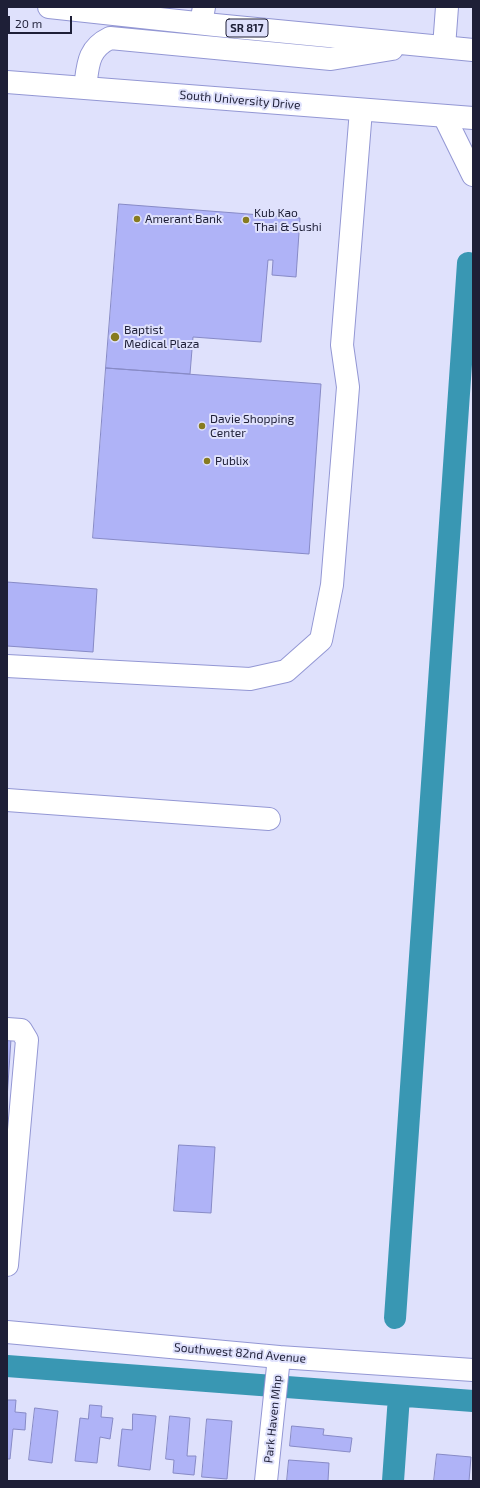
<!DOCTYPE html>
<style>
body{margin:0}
#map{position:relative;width:480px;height:1488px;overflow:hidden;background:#dfe1fc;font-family:"Exo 2",sans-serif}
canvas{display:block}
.frame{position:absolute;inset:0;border:8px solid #1e1f37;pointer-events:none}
.scale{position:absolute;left:8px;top:16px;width:64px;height:18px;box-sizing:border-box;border:2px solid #1e1f37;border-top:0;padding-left:5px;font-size:12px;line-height:14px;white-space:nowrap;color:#1e1f37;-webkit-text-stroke:3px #dfe1fc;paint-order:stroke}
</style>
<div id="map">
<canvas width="480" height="1488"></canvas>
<div class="frame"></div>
<div class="scale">20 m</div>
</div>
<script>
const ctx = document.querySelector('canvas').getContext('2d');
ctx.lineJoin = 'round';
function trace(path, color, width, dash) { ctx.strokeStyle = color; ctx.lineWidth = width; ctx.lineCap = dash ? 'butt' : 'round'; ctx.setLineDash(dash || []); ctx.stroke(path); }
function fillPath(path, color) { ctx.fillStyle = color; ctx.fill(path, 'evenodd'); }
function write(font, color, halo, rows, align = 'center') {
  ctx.font = font + ' "Exo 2",sans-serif'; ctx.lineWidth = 4; ctx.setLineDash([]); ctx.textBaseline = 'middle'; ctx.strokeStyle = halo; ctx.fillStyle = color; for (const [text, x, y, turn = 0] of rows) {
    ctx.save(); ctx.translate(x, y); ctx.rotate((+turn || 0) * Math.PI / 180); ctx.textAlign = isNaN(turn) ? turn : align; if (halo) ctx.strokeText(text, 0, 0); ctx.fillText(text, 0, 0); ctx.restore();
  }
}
const canal = new Path2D(`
 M395,1318L468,263
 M7,1366L473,1401
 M393,1481L399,1396`);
const building = new Path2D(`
 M119,204L300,218L296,277L272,275L273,260H268L261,342L193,337L190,374L106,368Z
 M106,368L321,384L309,554L93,538Z
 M7,582L97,589L93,652L7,646Z
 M7,1039H11L7,1099Z
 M179,1145L215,1147L211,1213L174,1211Z
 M7,1400H16L15,1412L26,1413L25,1430L13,1429L10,1459H7Z
 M90,1405L102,1406L101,1417L113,1418L110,1439L100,1437L97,1463L75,1461L80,1418L88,1419Z
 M35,1408L58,1411L52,1463L29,1460Z
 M133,1414L156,1416L150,1470L118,1466L122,1429L132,1430Z
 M170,1416L190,1418L187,1456H196L194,1475L173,1473L174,1460L166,1459Z
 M207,1419L232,1421L227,1479L202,1477Z
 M292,1426L324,1429L323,1435L352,1438L350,1452L290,1446Z
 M437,1454L471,1457L469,1481H434Z
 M289,1460L329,1463L328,1481H287Z`);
const minor = new Path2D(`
 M201,23L204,7
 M444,47L447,7
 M444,116L473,175
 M7,666L250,679L286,671L321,640L332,585L348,387L342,345L361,110
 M7,800L269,819
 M7,1029L21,1030L27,1040L7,1265
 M7,1332L279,1357L473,1370
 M266,1481L279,1357`);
const major = new Path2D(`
 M49,7L215,25L473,50
 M7,82L473,118
 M85,88C88,66 87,49 110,38L331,59L392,49`);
const markers = [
 [137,219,4,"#877b20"],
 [246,220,4,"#877b20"],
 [115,337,5,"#877b20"],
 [202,426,4,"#877b20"],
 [207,461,4,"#877b20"]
];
const shields = [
 [247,28,42]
];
const shieldNames = [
 ["SR 817",247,28]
];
const streetNames = [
 ["South University Drive",240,100,5],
 ["Southwest 82nd Avenue",240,1353,5],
 ["Park Haven Mhp",273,1419,-84]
];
const poiNames = [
 ["Kub Kao",254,213],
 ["Thai & Sushi",254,227],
 ["Amerant Bank",145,219],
 ["Baptist",124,330],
 ["Medical Plaza",124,344],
 ["Davie Shopping",210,419],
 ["Center",210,433],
 ["Publix",215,461]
];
trace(canal, '#3997b3', 22);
fillPath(building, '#afb3f7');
trace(building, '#878ac6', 1);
trace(minor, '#9397d4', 24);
trace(major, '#9397d4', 24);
trace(minor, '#fff', 22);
trace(major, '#fff', 22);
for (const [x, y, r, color] of markers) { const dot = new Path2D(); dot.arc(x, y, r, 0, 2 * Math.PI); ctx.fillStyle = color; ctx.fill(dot); trace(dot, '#dfe1fc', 1.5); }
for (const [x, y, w] of shields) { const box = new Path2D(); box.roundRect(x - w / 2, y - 9, w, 18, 3); ctx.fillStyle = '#dfe1fc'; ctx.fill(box); trace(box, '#1e1f37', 1); }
write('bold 11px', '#1e1f37', null, shieldNames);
write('12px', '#1e1f37', '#dfe1fc', streetNames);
write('12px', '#1e1f37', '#dfe1fc', poiNames, 'left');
</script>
